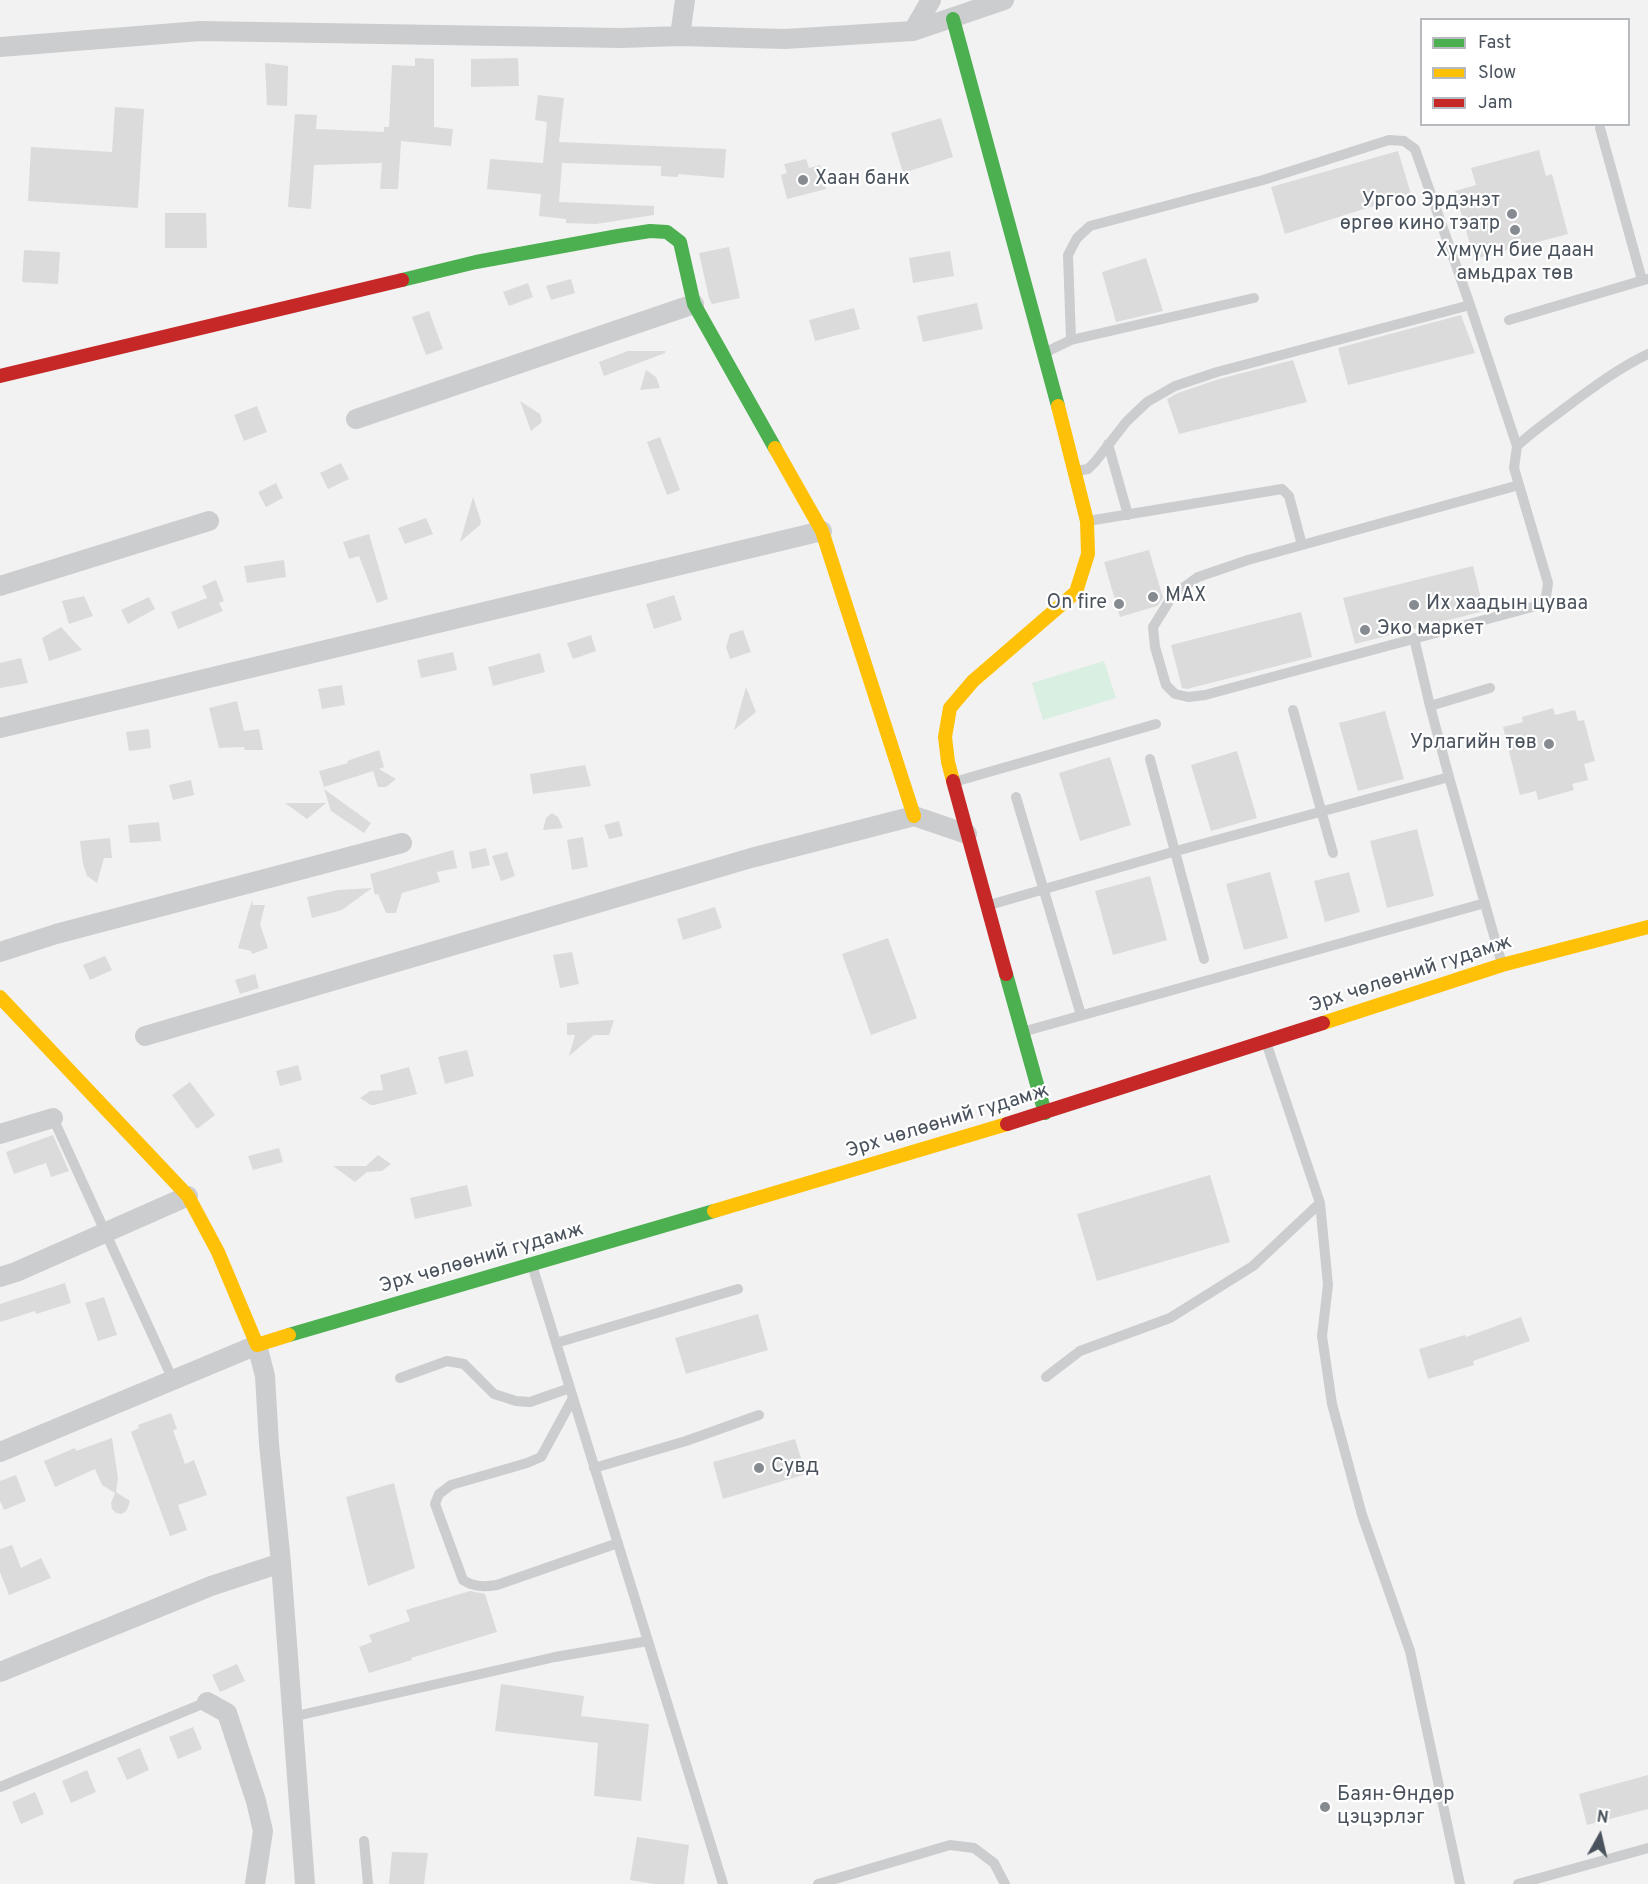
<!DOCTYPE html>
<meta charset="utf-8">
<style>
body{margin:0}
#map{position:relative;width:1648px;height:1884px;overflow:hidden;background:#f2f2f2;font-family:Overpass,sans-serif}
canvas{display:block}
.legend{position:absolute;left:1420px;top:18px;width:210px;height:108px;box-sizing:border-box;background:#fff;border:2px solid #b7babe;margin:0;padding:8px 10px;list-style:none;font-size:18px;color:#4a535d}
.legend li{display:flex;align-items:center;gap:12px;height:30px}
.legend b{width:30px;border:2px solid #b7babe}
.north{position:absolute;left:1570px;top:1806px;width:60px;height:60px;-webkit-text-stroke:4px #fff;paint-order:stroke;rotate:8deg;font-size:16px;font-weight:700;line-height:24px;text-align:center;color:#4a535d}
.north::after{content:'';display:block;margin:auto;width:21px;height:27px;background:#4a535d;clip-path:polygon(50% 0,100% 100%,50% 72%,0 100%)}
</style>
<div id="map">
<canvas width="1648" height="1884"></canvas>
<ul class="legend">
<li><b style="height:8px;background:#4caf50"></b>Fast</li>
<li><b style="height:8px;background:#ffc107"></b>Slow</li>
<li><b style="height:8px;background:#c62828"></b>Jam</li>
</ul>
<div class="north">N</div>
</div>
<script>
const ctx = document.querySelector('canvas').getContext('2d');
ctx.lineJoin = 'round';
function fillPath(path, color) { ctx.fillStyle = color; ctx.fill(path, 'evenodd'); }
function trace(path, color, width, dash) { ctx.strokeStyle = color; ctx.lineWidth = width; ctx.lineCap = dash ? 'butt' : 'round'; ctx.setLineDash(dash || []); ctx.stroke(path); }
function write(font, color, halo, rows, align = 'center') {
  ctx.font = font + ' Overpass,sans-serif'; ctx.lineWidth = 4.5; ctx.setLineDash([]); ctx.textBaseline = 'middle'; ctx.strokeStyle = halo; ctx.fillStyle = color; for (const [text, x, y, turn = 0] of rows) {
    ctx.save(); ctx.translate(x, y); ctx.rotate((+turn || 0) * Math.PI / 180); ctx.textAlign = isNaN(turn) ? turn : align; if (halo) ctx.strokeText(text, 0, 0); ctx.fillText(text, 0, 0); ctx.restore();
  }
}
const green = new Path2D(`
 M1104,661L1116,698L1043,720L1032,683Z`);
const building = new Path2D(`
 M415,58L434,59V127L453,129L451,146L401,141L398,189H380L382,163L314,165L311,209L288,207L295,114L317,115L316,129L384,132V127H389L392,65L415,66Z
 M518,58L519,86L471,87V59Z
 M265,63L288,66L287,106L267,105Z
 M538,95L564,98L559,142L726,149L724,178L678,174V177L661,176V166L562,163L559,202L654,206V215L596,224L566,223V219L539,216L541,194L487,189L490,159L543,163L547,122L535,120Z
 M115,107L144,109L138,208L28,201L31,147L112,152Z
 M941,118L953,157L903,173L891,133Z
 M1539,150L1546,176L1552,174L1568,234L1474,259L1455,191L1476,185L1471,168Z
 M1398,151L1411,194L1285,234L1271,187Z
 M806,159L809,168L820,165L826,189L787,199L781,175L787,173L784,164Z
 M165,213H206L207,248H165Z
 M729,247L740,298L712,304L709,298L699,253Z
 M24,250L60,252L58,284L22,282Z
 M950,251L954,276L913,283L909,258Z
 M1146,258L1163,311L1116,322L1102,272Z
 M571,279L575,293L551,300L546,286Z
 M528,283L533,297L509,306L503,292Z
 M977,303L983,329L923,342L917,316Z
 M854,308L860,329L815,341L809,320Z
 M429,311L443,349L426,355L412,317Z
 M1461,315L1475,353L1348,385L1338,348Z
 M628,351H665V353L604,376L599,362Z
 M1293,360L1307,402L1179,434L1167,399L1178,393L1219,379Z
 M646,370L656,377L660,388L640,390Z
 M520,401L540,414L542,422L531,431Z
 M257,406L267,432L244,441L234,415Z
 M660,437L680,490L667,495L647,442Z
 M341,463L349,479L328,489L320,473Z
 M276,483L283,498L266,507L258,492Z
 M473,497L481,521L480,525L460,542Z
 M426,518L433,534L405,544L398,528Z
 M369,534L388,599L377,603L359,556L349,559L343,542Z
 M1149,550L1163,598L1157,606L1120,617L1104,562Z
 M284,560L286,577L247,583L244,566Z
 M1473,566L1484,611L1355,644L1343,598Z
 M216,580L224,601L219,603L223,611L178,629L171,612L207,598L202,586Z
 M674,595L682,620L654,629L646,604Z
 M84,596L93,616L69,624L62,601Z
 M149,597L155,609L128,624L121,610Z
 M1301,612L1312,657L1187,689L1182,688L1171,645Z
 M61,627L82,650L49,661L42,638Z
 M743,630L751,652L730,659L726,647L730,634Z
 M591,635L596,651L573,659L567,643Z
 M453,652L457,670L421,678L417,660Z
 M540,653L545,672L493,686L488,667Z
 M21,658L28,683L0,688V663Z
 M342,685L345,705L322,709L318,689Z
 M746,687L756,712L734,730Z
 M237,701L244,731L259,729L263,750H245L244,747L219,748L209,708Z
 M1553,708L1555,715L1575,710L1578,721L1584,720L1595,761L1584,764L1588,780L1572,784L1574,790L1538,800L1536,791L1520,795L1503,727L1523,722L1522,717Z
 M1385,711L1404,779L1358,791L1339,723Z
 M149,729L151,748L129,751L126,732Z
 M379,750L384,767L379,769L396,779L386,787H378L373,771L324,787L319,771L348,763L347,761Z
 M1237,751L1257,818L1211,831L1191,765Z
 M1110,757L1131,825L1080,841L1059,773Z
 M585,765L591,786L533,794L530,774Z
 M191,780L194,795L173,800L169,785Z
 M324,789L371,823L364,833L331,811Z
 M285,803H326L307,819Z
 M552,813L558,817L563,828L543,830L546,818Z
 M619,821L623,836L609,839L604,825Z
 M159,822L161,841L130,843L128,825Z
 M1417,829L1434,896L1387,908L1370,841Z
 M583,837L588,867L572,870L567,840Z
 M110,838L112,858H104L97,883L87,876L83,864L80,841Z
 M486,848L490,865L472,869L469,852Z
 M453,850L457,868L437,872L440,882L402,893L396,913H386L378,894L375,895L370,874Z
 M507,852L515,876L501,881L492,856Z
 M1270,872L1288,938L1244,950L1226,884Z
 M1349,872L1360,912L1325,922L1314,881Z
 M1150,876L1167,940L1113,955L1095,891Z
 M372,888L342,910L312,918L307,897L338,890Z
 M252,900L253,905H265L260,924L268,948L252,954L251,951L238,948Z
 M715,907L722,928L683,940L677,919Z
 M888,938L917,1018L871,1035L842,954Z
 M572,952L579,984L560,988L553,955Z
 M105,956L112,970L90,980L83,965Z
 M255,974L259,988L240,994L235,980Z
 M614,1020L609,1035H594L569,1056L575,1035H567V1023Z
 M467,1050L474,1076L445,1084L438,1057Z
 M298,1065L302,1080L280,1086L276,1071Z
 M409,1067L417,1094L374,1105H371L360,1098L370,1091L383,1090L380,1075Z
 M190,1082L215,1115L197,1129L172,1095Z
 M53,1135L69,1171L51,1177L46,1163L14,1174L6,1152Z
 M279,1148L283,1162L253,1170L248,1156Z
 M378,1155L391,1164L382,1171L367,1172L355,1182L333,1166H366Z
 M1210,1175L1230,1242L1097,1281L1077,1214Z
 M467,1185L472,1206L415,1219L410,1198Z
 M65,1283L71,1303L36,1314L35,1311L0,1322V1304Z
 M104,1297L117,1335L98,1341L85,1303Z
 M758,1314L768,1350L686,1374L675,1338Z
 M1521,1317L1530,1341L1473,1361L1474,1365L1428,1379L1419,1349L1465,1335L1466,1337Z
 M171,1413L177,1429L173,1430L185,1464L194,1460L207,1495L178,1505L187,1530L170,1536L131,1432L139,1428L138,1425Z
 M112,1438L118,1478L116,1492L130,1501L127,1510L122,1514L116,1513L112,1509L111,1503L115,1493L102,1485L95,1469L55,1487L44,1461L75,1448L76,1451Z
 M795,1439L806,1474L723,1499L713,1462Z
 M16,1475L26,1501L4,1510L0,1501V1481Z
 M394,1483L415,1568L368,1586L346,1497Z
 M12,1545L21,1568L41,1558L51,1578L9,1595L0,1572V1549Z
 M470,1591L485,1594L497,1632L411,1658L412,1660L369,1673L359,1647L372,1642L369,1635L410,1621L406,1610Z
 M237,1664L245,1681L220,1692L212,1675Z
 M501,1684L584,1696L581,1716L649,1724L641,1801L594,1796L598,1743L495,1731Z
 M193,1727L202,1749L178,1759L169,1737Z
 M140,1748L149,1770L127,1780L117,1758Z
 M87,1770L96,1792L71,1803L62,1781Z
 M1648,1775V1809L1587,1825L1579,1794Z
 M35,1792L44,1814L21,1824L12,1802Z
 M637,1837L689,1845L684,1884H654L630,1880Z
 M392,1852L428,1853L424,1884H389Z`);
const lane = new Path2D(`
 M1600,128L1642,280
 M1509,320L1647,279
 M1071,340L1254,298
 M1044,353L1071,340L1068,255L1077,238L1090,226L1263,180L1389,140L1404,141L1415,149L1470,305
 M1108,444L1128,515
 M1076,471L1088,469L1095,462L1127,421L1147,402L1175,386L1217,372L1470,305L1517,446
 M1519,485L1548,583L1546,597L1536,606L1205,695L1188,697L1175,694L1166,685L1155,647L1153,627L1173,595L1198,577L1248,560Z
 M1519,485L1514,468L1517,446C1533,431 1551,419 1569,405C1595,386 1619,368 1648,354
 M1088,521L1282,489L1289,496L1302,545
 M1414,638L1430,706L1449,777
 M1430,706L1490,688
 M1293,710L1333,853
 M1150,759L1204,959
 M954,782L1156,724
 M1016,797L1081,1015
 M986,906L1176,851L1449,777L1502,964
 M1022,1032L1485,903
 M1266,1042L1320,1203L1328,1285L1322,1336L1332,1404L1362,1515L1410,1651L1460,1884
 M53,1118L173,1380
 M532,1265L723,1884
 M556,1343L738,1289
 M1046,1377L1080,1351L1170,1318L1253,1266L1320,1203
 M400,1378L447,1361L464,1364L494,1394L516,1401L530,1402L570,1388
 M573,1398L541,1457L527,1463L451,1485L439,1494L435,1504L463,1580C474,1587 484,1587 497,1585L618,1543
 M594,1468L686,1441L759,1415
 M292,1717L555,1657L648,1641
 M0,1787L207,1702
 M364,1841L368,1884
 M818,1884L950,1845L974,1848L994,1863L1005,1884
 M1518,1884L1648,1848`);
const street = new Path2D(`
 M913,31L931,0
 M680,36L685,0
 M0,47L200,31L621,38L680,36L785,39L913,31L1004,0
 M356,419L694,304
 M0,586L209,521
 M0,728L822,531
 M0,952L56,934L402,843
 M145,1036L751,858L914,816L967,834
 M0,1134L53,1118
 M0,1277L16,1272L188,1196
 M0,1452L257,1345L265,1376L269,1444L281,1563L211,1586L0,1672
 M281,1563L305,1884
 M207,1702L227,1713L256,1801L263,1831L255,1884`);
const fast = new Path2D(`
 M953,19L1058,406
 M402,280L476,262L618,236L650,231L667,232L680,242L694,304L775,448
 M1006,974L1045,1113
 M289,1335L714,1211`);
const slow = new Path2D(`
 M775,448L822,531L914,816
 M953,781L948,762L945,737L950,708L973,681L1076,592L1088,554L1087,521L1058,406
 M0,997L188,1196L218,1252L257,1345L289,1335
 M1323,1023L1502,965L1648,927
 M714,1211L1007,1124`);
const jam = new Path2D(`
 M0,376L402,280
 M953,781L1006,974
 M1007,1124L1323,1023`);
const markers = [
 [803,180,6,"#858b91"],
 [1512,214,6,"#858b91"],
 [1515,230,6,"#858b91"],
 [1153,597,6,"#858b91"],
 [1119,604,6,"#858b91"],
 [1414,605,6,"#858b91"],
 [1365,630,6,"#858b91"],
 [1549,744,6,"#858b91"],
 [759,1468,6,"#858b91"],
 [1325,1807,6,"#858b91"]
];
const poiNames = [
 ["Хаан банк",815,180],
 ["Ургоо Эрдэнэт",1500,202,"right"],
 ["өргөө кино тэатр",1500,225,"right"],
 ["Хүмүүн бие даан",1515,252,"center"],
 ["амьдрах төв",1515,275,"center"],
 ["МАХ",1165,597],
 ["On fire",1107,604,"right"],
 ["Их хаадын цуваа",1426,605],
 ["Эко маркет",1377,630],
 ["Урлагийн төв",1537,744,"right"],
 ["Сувд",771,1468],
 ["Баян-Өндөр",1337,1796],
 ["цэцэрлэг",1337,1819]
];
const streetNames = [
 ["Эрх чөлөөний гудамж",1411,975,-18],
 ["Эрх чөлөөний гудамж",948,1122,-17],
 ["Эрх чөлөөний гудамж",482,1259,-16]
];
fillPath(green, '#d9efe2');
fillPath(building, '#dbdbdc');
trace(lane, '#cccdcf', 10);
trace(street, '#cccdcf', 20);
trace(fast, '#4caf50', 14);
trace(slow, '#ffc107', 14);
trace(jam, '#c62828', 14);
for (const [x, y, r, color] of markers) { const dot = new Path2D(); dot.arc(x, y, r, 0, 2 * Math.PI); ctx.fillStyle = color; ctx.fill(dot); trace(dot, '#fff', 2); }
write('20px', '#4a535d', '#fff', poiNames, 'left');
write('20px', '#4a535d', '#fff', streetNames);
</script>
